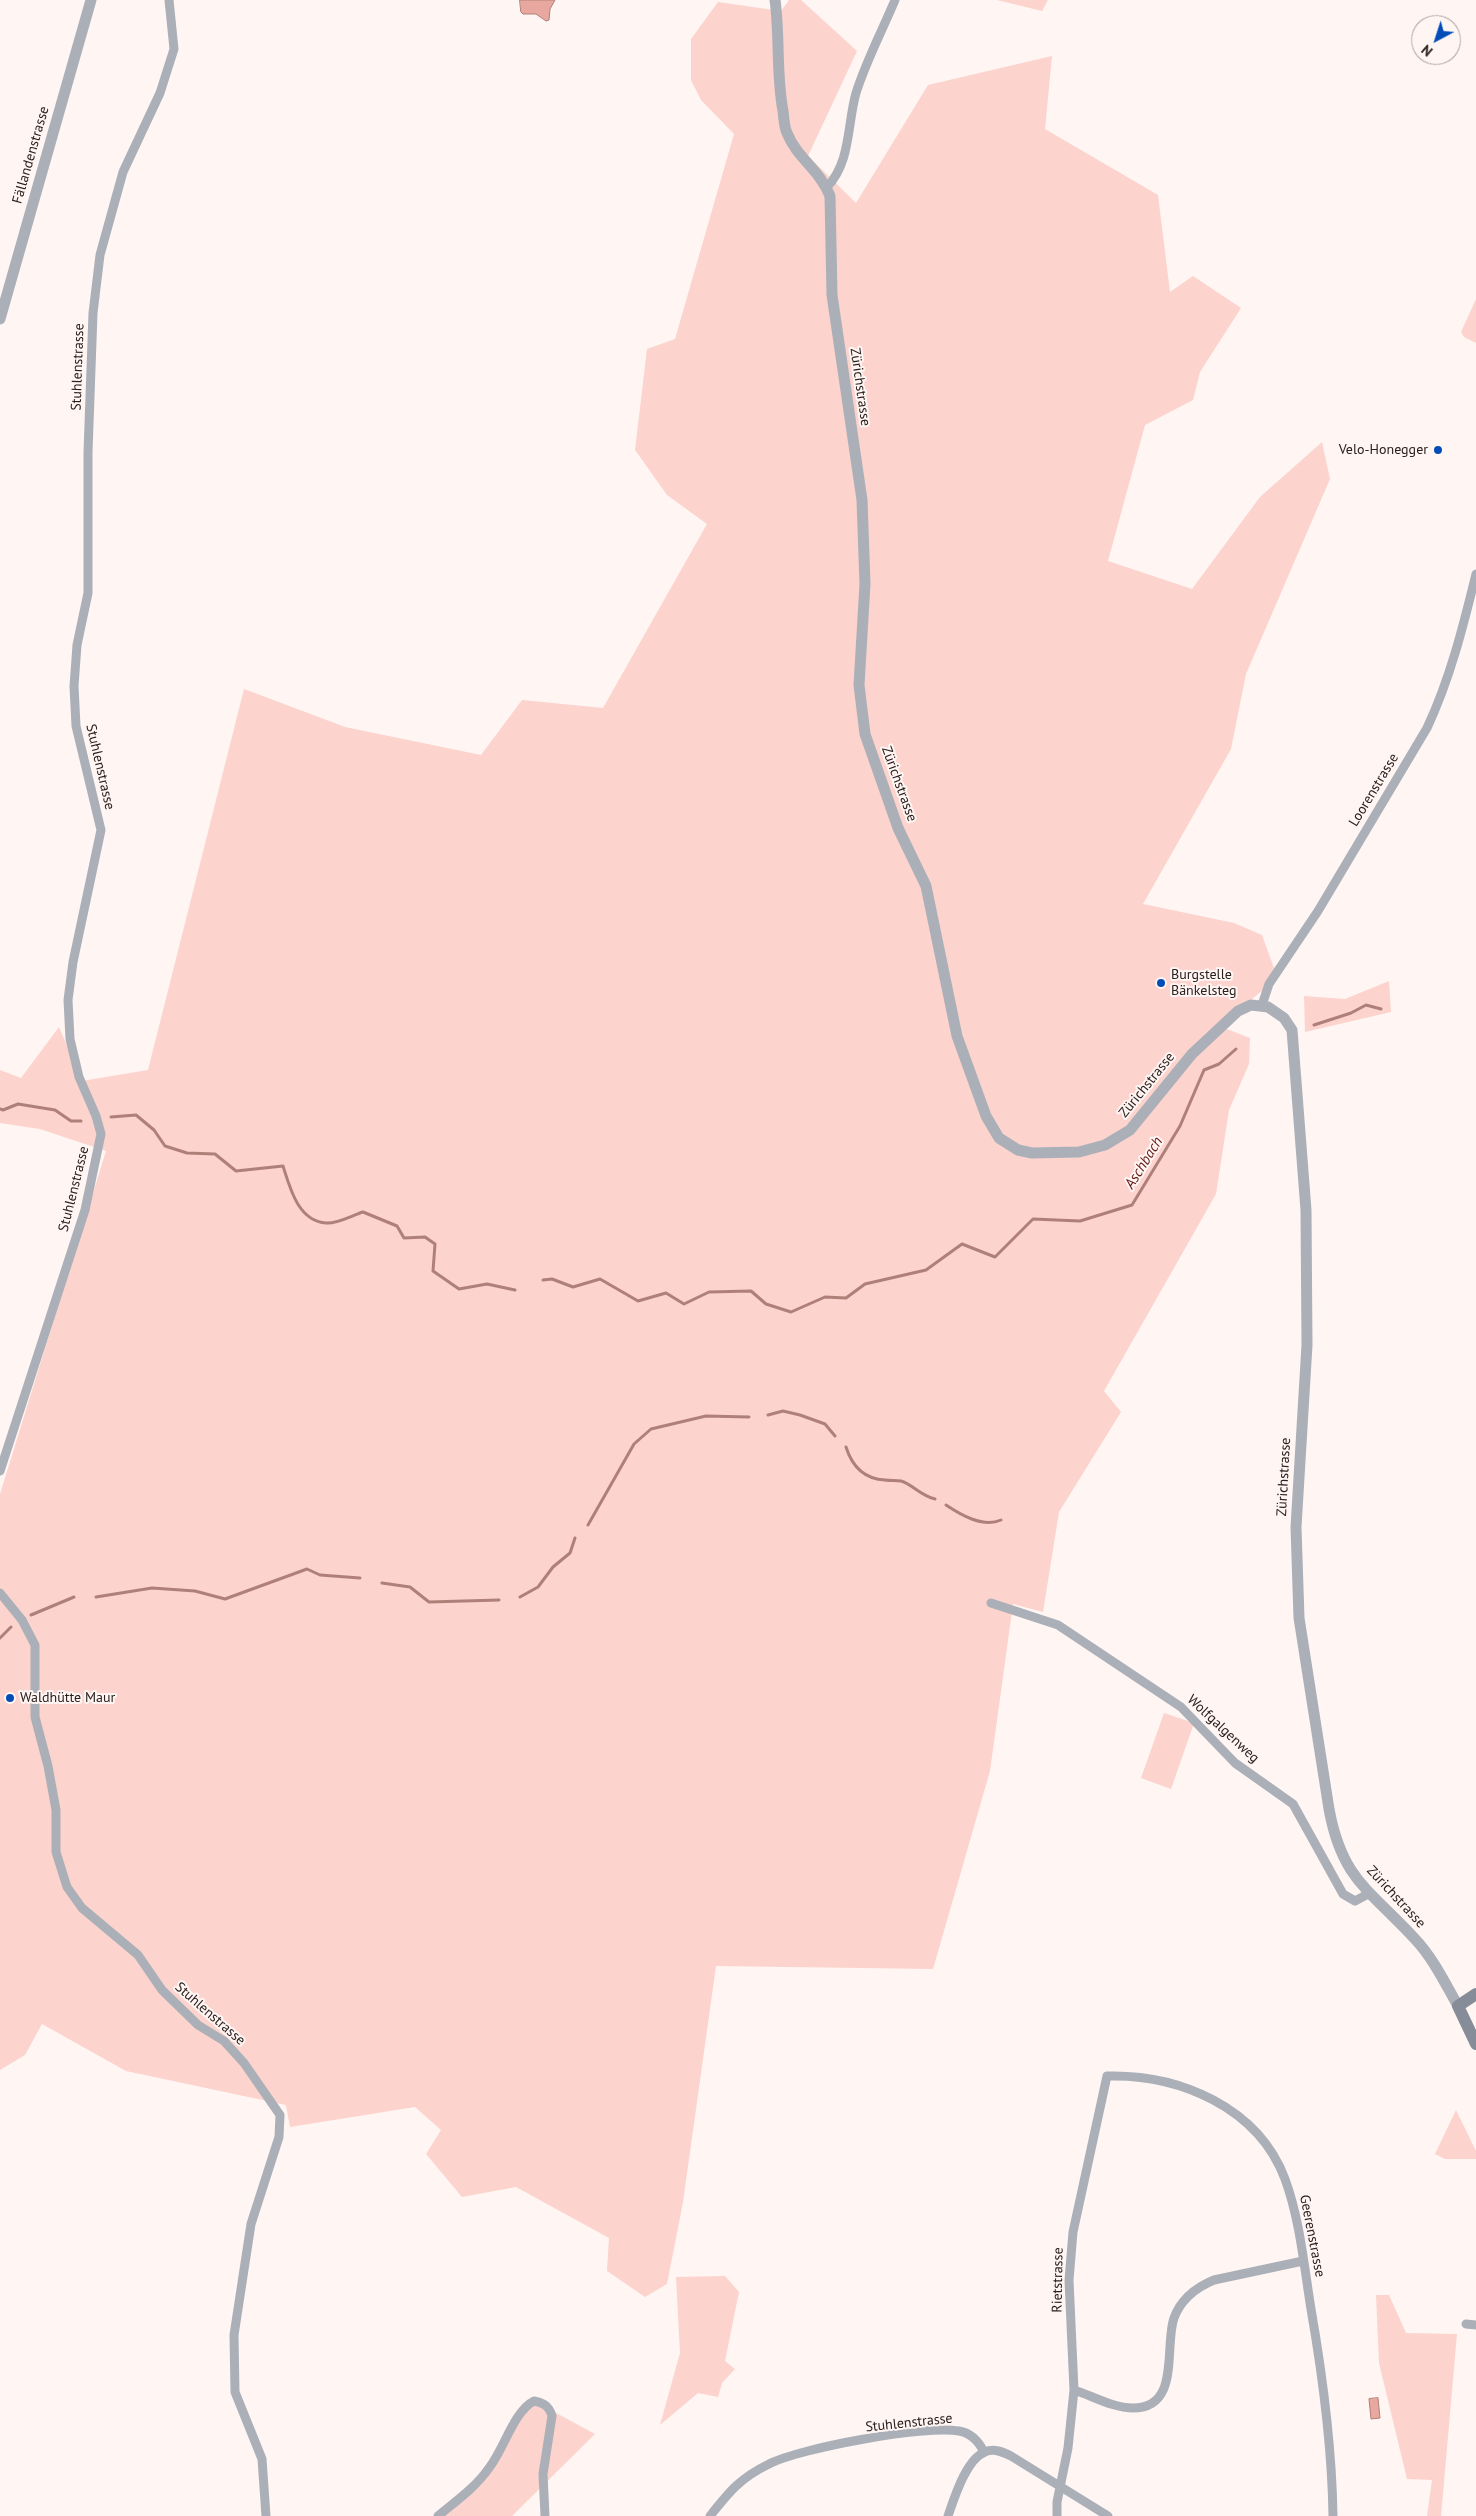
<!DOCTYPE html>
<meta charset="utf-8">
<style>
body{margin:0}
#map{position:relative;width:1476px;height:2516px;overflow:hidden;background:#fff5f3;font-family:"PT Sans",sans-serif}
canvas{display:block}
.north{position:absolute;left:1411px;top:15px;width:50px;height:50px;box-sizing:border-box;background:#fff5f3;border:1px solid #aaa09e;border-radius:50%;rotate:220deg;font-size:14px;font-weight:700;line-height:20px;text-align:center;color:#2a211f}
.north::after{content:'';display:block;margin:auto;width:18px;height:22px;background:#024db7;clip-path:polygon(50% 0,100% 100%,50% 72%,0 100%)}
</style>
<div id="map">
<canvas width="1476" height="2516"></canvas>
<div class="north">N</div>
</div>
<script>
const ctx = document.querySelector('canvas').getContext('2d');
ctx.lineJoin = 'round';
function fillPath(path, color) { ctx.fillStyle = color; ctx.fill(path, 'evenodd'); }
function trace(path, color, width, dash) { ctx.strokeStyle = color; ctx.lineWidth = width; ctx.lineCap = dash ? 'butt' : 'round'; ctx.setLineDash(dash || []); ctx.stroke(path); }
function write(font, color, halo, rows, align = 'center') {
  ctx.font = font + ' "PT Sans",sans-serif'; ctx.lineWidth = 4; ctx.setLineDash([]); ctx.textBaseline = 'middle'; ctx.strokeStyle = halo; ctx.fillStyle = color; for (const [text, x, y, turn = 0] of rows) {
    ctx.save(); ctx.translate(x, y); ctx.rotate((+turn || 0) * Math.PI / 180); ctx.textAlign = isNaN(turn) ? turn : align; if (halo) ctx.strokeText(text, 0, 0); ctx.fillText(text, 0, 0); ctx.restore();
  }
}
const green = new Path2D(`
 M789,0H801L857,51L808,156L856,203L928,85L1052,56L1045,129L1158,195L1170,292L1193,276L1241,308L1200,372L1193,400L1145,425L1108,561L1192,589L1260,497L1322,442L1330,479L1246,674L1231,749L1143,904L1234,923L1262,935L1274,968L1263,990L1219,1026L1250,1038L1249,1064L1229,1110L1216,1194L1104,1391L1121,1412L1059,1512L1043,1612L1013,1604L990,1771L933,1969L716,1966L683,2202L667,2284L645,2297L607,2271L609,2238L516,2187L462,2197L426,2154L441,2130L415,2107L290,2127L286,2105L126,2071L42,2024L25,2055L0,2070V1494L106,1151L40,1129L0,1123V1070L21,1078L59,1027L82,1081L148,1070L244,689L345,727L481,755L522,700L603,708L707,524L667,495L635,450L647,349L675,339L734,134L701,100L691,80V39L718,2L781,11Z
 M997,0H1048L1042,11Z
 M1476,299V343L1464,337L1461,332Z
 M1389,981L1391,1012L1305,1032L1304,996L1345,999Z
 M1164,1713L1194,1723L1171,1789L1141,1778Z
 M1456,2110L1476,2151V2159H1445L1435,2154Z
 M725,2276L739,2292L725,2361L735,2369L722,2383L718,2397L698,2393L660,2425L680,2353L676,2277Z
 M1376,2295H1389L1406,2333L1457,2334L1441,2516H1427L1432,2480L1407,2479L1379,2363Z
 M534,2401L595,2434L512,2516H438L475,2486L514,2426Z`);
const water = new Path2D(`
 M520,0H555L550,9L549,20L546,21L536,14H523L521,12Z
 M1378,2398L1380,2418L1371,2419L1369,2399Z`);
const stream = new Path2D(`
 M1314,1025L1351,1013L1366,1005L1381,1009
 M0,1109L3,1110L18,1104L55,1110L71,1121H81
 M111,1117L136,1115L154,1130L165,1146L187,1153L215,1154L236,1171L283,1166C290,1188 298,1221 326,1223C337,1224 353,1215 363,1212L397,1226L404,1238L425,1237L435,1244L433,1271L459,1289L487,1284L515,1290
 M543,1280L552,1279L573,1287L600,1279L638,1301L666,1293L684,1304L709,1292L751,1291L766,1304L791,1312L825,1297L846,1298L865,1284L926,1270L962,1244L995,1257L1033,1219L1080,1221L1132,1205L1180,1126L1204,1070L1219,1064L1236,1049
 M768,1415L783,1411L800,1415L825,1424L835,1436
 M846,1447C852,1466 864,1479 885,1480C890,1481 896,1480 901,1481C912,1484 921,1496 935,1499
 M946,1505C961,1515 983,1528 1001,1520
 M588,1525L634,1444L651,1429L706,1416L749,1417
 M382,1583L410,1587L429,1602L499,1600
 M96,1597L152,1588L195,1591L225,1599L307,1569L320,1575L360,1578
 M520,1597L538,1587L553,1567L570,1553L575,1538
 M31,1615L74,1597
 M0,1638L11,1627`);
const minor = new Path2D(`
 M827,187C851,162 847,125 856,93C866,61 882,31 895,0
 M1262,1005L1269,984L1318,911L1427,728C1450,679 1463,627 1476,574
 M0,1471L85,1210L101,1134L96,1116L79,1077L70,1039L68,1000L73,962L101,830L76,726L74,686L77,645L88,593V452L93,313L100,255L123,172L160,93L174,49L169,0
 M0,1593L22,1620L35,1645V1717L48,1766L56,1810V1852L67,1887L82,1908L138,1955L162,1990L198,2025L224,2041L244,2063L280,2115L279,2137L251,2224L234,2335L235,2392L262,2459L266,2516
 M991,1603L1058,1625L1181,1707L1235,1763L1293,1804L1343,1894L1355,1901L1368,1894
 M1466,2324L1476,2325
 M1074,2390C1093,2396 1113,2408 1133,2408C1181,2408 1164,2346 1174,2318C1181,2299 1197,2287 1214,2280L1303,2261
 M438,2516C456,2501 475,2488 489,2468C504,2449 514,2411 534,2401C544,2403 549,2406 552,2416L543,2474L545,2516
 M710,2516C729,2492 740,2478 769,2464C800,2448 925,2425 959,2431C971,2433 979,2442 984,2452
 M948,2516C954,2499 966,2459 985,2452C994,2448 1003,2452 1011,2456L1108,2516
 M1057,2516V2502L1068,2448L1074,2390L1069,2280L1073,2232L1107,2076C1179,2074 1258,2107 1285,2179C1300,2220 1304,2266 1311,2309C1323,2378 1332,2446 1333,2516`);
const tertiary = new Path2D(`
 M775,0C780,37 776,74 783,111C784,118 784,127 787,133C797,158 820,170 830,196L832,295L862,500L865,584L859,685L865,734L898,828L926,886L957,1036L986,1116L999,1138L1018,1150L1032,1153L1079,1152L1105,1145L1130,1130L1192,1054L1238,1011L1251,1005L1268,1007L1284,1018L1292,1030L1306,1210L1307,1345L1296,1527L1299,1618L1329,1809C1342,1880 1370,1890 1415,1939C1433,1958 1445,1983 1458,2006
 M0,319L91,0`);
const secondary = new Path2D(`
 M1476,1994L1458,2006L1476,2044`);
const markers = [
 [1438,450,5,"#024db7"],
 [1161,983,5,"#024db7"],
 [10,1698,5,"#024db7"]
];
const streetNames = [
 ["Fällandenstrasse",31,155,-74],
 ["Stuhlenstrasse",78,367,-88],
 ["Zürichstrasse",860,387,82],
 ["Stuhlenstrasse",100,767,77],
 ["Zürichstrasse",899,784,70],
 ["Loorenstrasse",1374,790,-59],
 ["Zürichstrasse",1147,1085,-51],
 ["Stuhlenstrasse",74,1189,-76],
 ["Zürichstrasse",1284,1477,-87],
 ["Wolfgalgenweg",1223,1729,43],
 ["Zürichstrasse",1396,1897,47],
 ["Stuhlenstrasse",210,2014,41],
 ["Geerenstrasse",1312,2236,79],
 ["Rietstrasse",1058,2280,-89],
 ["Stuhlenstrasse",909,2423,-6]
];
const poiNames = [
 ["Velo-Honegger",1428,450,"right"],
 ["Burgstelle",1171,975],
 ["Bänkelsteg",1171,991],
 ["Waldhütte Maur",20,1698]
];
const waterNames = [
 ["Aschbach",1144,1163,-58]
];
fillPath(green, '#fcd3cd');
fillPath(water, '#e8a89f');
trace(water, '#af8079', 1);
trace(stream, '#af8079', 3);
trace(minor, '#abb0b8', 9);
trace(tertiary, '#abb0b8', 11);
trace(secondary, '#868d99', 12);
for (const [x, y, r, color] of markers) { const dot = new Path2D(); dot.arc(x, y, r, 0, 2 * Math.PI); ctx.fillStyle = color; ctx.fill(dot); trace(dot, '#fff5f3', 2); }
write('14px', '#2a211f', '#fff5f3', streetNames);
write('14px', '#2a211f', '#fff5f3', poiNames, 'left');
write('italic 15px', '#621814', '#fff5f3', waterNames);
</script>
